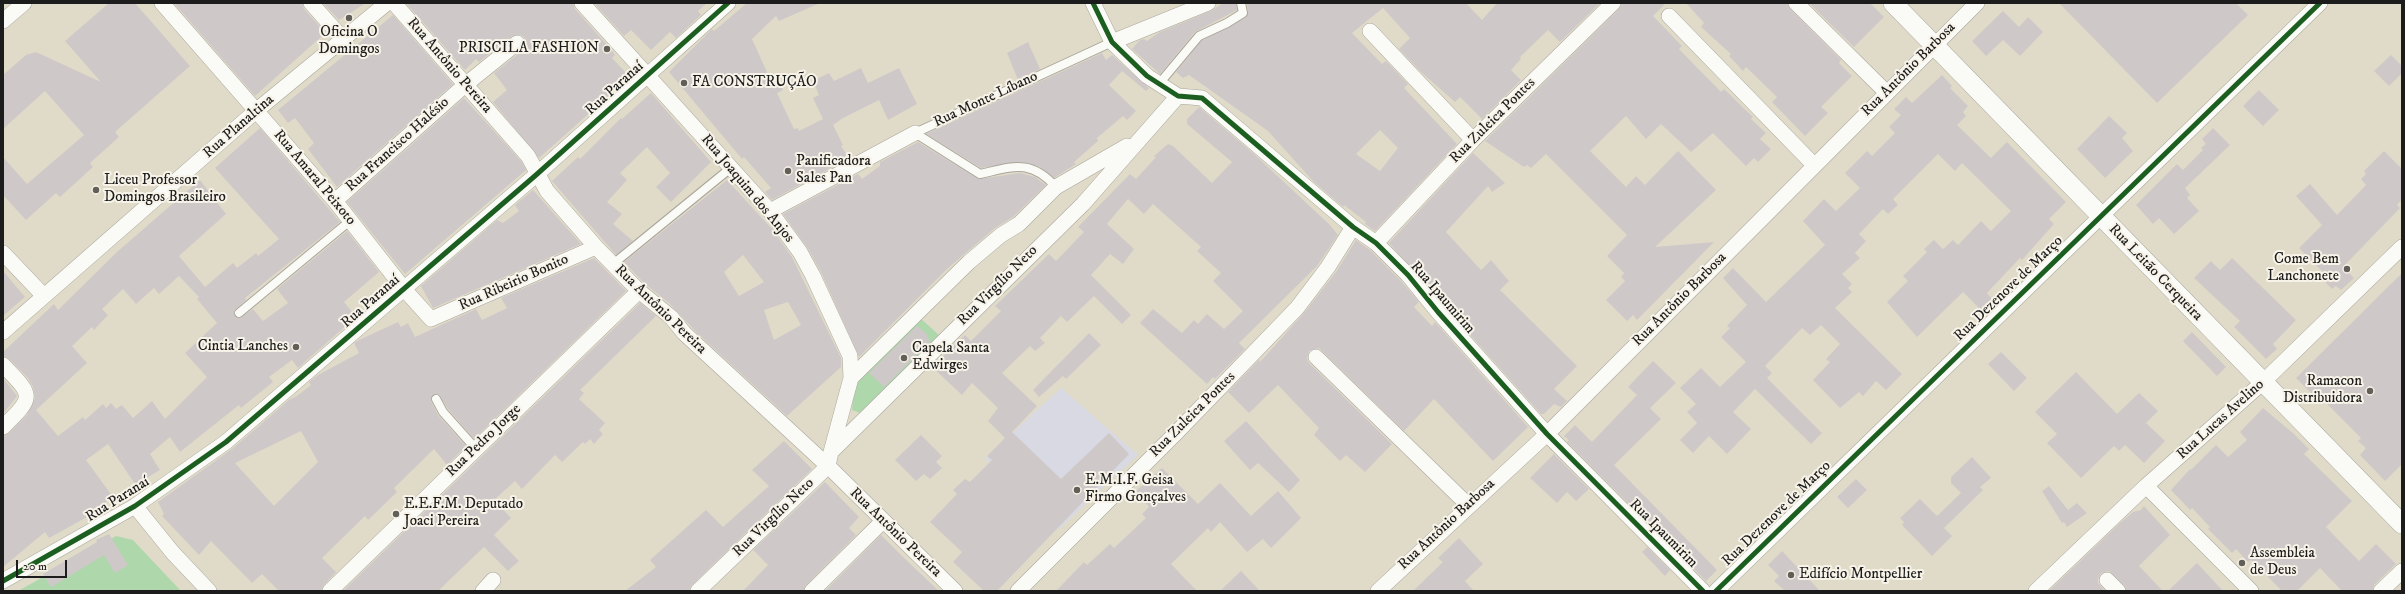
<!DOCTYPE html>
<meta charset="utf-8">
<style>
body{margin:0}
#map{position:relative;width:2405px;height:594px;overflow:hidden;background:#e0dbc8;font-family:"IM FELL DW Pica",serif}
canvas{display:block}
.frame{position:absolute;inset:0;border:4px solid #1c1c1c;pointer-events:none}
.scale{position:absolute;left:16px;top:560px;width:51px;height:18px;box-sizing:border-box;border:2px solid #1c1c1c;border-top:0;padding-left:5px;font-size:12px;line-height:14px;white-space:nowrap;color:#1c1c1c;-webkit-text-stroke:3px #f7f3e8;paint-order:stroke}
</style>
<div id="map">
<canvas width="2405" height="594"></canvas>
<div class="frame"></div>
<div class="scale">20 m</div>
</div>
<script>
const ctx = document.querySelector('canvas').getContext('2d');
ctx.lineJoin = 'round';
function fillPath(path, color) { ctx.fillStyle = color; ctx.fill(path, 'evenodd'); }
function trace(path, color, width, dash) { ctx.strokeStyle = color; ctx.lineWidth = width; ctx.lineCap = dash ? 'butt' : 'round'; ctx.setLineDash(dash || []); ctx.stroke(path); }
function write(font, color, halo, rows, align = 'center') {
  ctx.font = font + ' "IM FELL DW Pica",serif'; ctx.lineWidth = 4; ctx.setLineDash([]); ctx.textBaseline = 'middle'; ctx.strokeStyle = halo; ctx.fillStyle = color; for (const [text, x, y, turn = 0] of rows) {
    ctx.save(); ctx.translate(x, y); ctx.rotate((+turn || 0) * Math.PI / 180); ctx.textAlign = isNaN(turn) ? turn : align; if (halo) ctx.strokeText(text, 0, 0); ctx.fillText(text, 0, 0); ctx.restore();
  }
}
const built = new Path2D(`
 M1061,388L1138,455L1059,529L985,458Z`);
const green = new Path2D(`
 M919,317L939,335L860,413L852,410L855,378Z
 M116,536L133,540L181,591H18Z`);
const building = new Path2D(`
 M109,3H135L190,66L115,132L119,137L90,163L93,167L60,197L56,193L26,220L3,195V157L27,184L84,135L45,91L3,129V75L26,55L36,52L101,82L65,41Z
 M174,3H302L304,9L324,31L321,33L323,35L255,96Z
 M323,3H366L339,20Z
 M406,3H573L575,9L609,47L615,55L612,58L630,77L539,158L493,102L507,90L494,73L523,50L526,42L524,37L520,35L512,36L479,62L476,59L465,70Z
 M594,3H707L698,11L701,15L676,38L670,32L651,50L631,30L624,36Z
 M747,3H820L779,21L776,16L752,39L771,81L778,78L783,90L777,93L794,129L798,128L799,131L823,119L813,98L819,95L813,81L829,73L834,81L861,68L868,83L899,68L917,104L888,120L879,100L843,118L833,125L843,145L841,146L849,158L772,200L765,192L771,188L744,157L742,159L669,72L712,29L714,31Z
 M1223,3H1236L1237,10L1195,32L1160,74L1132,49L1140,40L1144,39L1147,41L1160,32L1211,11Z
 M1247,3H1466L1482,20L1497,3H1600L1560,42L1548,30L1520,57L1521,59L1511,70L1521,80L1482,119L1460,97L1455,102L1421,72L1399,49L1410,38L1383,8L1352,33L1382,64L1386,61L1408,84L1404,88L1457,144L1375,231L1365,224L1366,222L1344,205L1343,207L1313,181L1268,131L1189,75L1183,78L1176,72L1202,40L1246,17L1248,12ZM1380,130L1398,148L1380,171L1356,154Z
 M1622,3H1666L1653,16L1682,46L1679,49L1721,92L1724,89L1753,117L1751,119L1766,133L1760,139L1771,149L1758,162L1754,158L1746,166L1713,133L1691,152L1661,124L1646,139L1626,116L1590,151L1626,187L1636,176L1645,185L1678,151L1716,190L1655,247L1714,242L1637,320L1633,315L1627,321L1606,300L1625,281L1621,277L1624,273L1607,256L1627,235L1546,154L1531,168L1527,165L1524,167L1485,141L1619,9Z
 M1686,3H1787L1790,9L1841,60L1839,63L1852,76L1821,107L1828,113L1805,136L1772,102L1777,97L1746,67L1743,71L1729,56L1731,54L1701,27L1704,23Z
 M1809,3H1870L1884,17L1854,47Z
 M2059,3H2236L2248,15L2157,103Z
 M2003,11L2019,27L2028,17L2043,32L2020,56L2003,40L1986,56L1972,41Z
 M393,15L453,84L337,187L308,149L314,143L295,118L288,123L278,110Z
 M1028,42L1040,69L1018,80L1007,53Z
 M1102,53L1106,60L1112,55L1149,88L1146,91L1122,71L1109,85L1136,111L1127,120L1123,116L1097,138L1098,141L1074,162L1076,164L1054,178L1040,167L1021,162L981,168L926,134Z
 M2391,55L2402,66V73L2389,86L2374,71Z
 M1942,75L1952,86L1950,88L1968,106L1963,112L1966,116L1957,125L1991,158L2007,142L2066,202L2049,219L2054,224L2022,260L2020,258L1987,293L1992,299L1981,310L1963,292L1917,337L1887,302L1908,281L1903,276L1927,252L1924,249L1934,240L1943,249L1953,240L1958,245L1981,221L1991,231L2011,211L1962,163L1955,171L1938,154L1893,199L1898,205L1888,214L1883,209L1859,234L1866,241L1855,253L1860,258L1842,274L1852,284L1848,288L1852,292L1835,308L1902,374L1886,390L1876,381L1863,396L1859,392L1840,408L1813,380L1830,362L1826,359L1840,344L1821,325L1810,335L1802,328L1765,366L1772,373L1767,378L1822,433L1811,444L1755,389L1733,412L1751,429L1727,454L1709,436L1693,453L1680,440L1697,423L1687,412L1696,404L1680,388L1701,368L1720,387L1746,362L1721,337L1730,328L1727,326L1747,305L1723,278L1733,268L1766,302L1825,245L1803,221L1824,199L1836,211L1860,188L1845,173L1867,151L1872,156L1895,133L1889,127L1901,115L1894,109L1906,97L1912,103Z
 M2259,90L2279,110L2263,126L2243,106Z
 M651,93L711,162L671,202L656,187L670,173L647,147L620,173L627,180L607,202L622,214L613,224L633,241L616,255L552,181L578,157L580,159L621,118L622,119Z
 M464,98L521,161L526,170L405,274L347,202Z
 M1199,107L1254,154L1330,225L1338,235L1317,266L1239,343L1245,349L1215,379L1213,377L1207,384L1140,323L1153,309L1182,333L1194,320L1198,324L1207,314L1224,329L1243,311L1213,281L1221,273L1197,251L1201,247L1153,204L1144,214L1128,199L1107,224L1134,249L1123,264L1110,254L1091,275L1131,315L1122,324L1094,296L1067,322L1061,316L1040,338L1045,343L1035,351L1030,346L1002,373L1037,406L1012,432L1061,479L1109,433L1129,454L997,591H984L953,562L962,552L930,522L957,494L953,490L965,479L970,482L992,460L987,456L1005,438L988,421L998,408L972,383L962,395L932,367L965,335L971,341L1001,311L995,306L1049,254L1056,261L1084,232L1078,227L1130,174L1136,179L1156,157L1154,156L1168,144L1173,146L1212,183L1232,162L1187,124V119Z
 M2109,116L2127,133L2122,138L2133,151L2105,178L2077,149Z
 M260,128L340,222L245,298L246,300L234,311L235,316L240,318L253,309L263,321L288,303L277,289L347,231L379,272L344,302L356,317L298,368L292,360L269,377L273,382L241,408L239,405L180,452L170,437L150,454L160,470L143,480L135,484L108,444L86,460L113,497L97,508L98,511L49,538L45,532L3,567V436L9,433L27,415L35,398L33,387L28,378L9,359L3,356V352L54,304L58,310L117,252L200,180L226,214L179,256L205,287L233,263L237,268L256,253L258,256L279,239L215,168ZM179,276L199,297L197,299L217,323L185,353L207,377L165,419L152,401L133,418L122,405L116,409L111,403L106,408L103,404L85,420L83,417L58,436L36,410L87,363L72,346L92,327L94,330L108,315L102,309L123,289L136,304L154,288L159,294Z
 M2213,128L2230,145L2185,188L2190,195L2187,198L2199,211L2174,234L2159,218L2153,224L2136,205L2177,164L2183,170L2203,150L2201,148L2206,144L2202,139Z
 M918,142L979,179L1020,173L1035,177L1046,185L1013,217L995,228L947,269L859,357L821,272L807,247L783,214L858,174L862,179L880,166V162Z
 M2384,151L2402,169V199L2397,205L2400,208L2343,267L2354,278L2341,290L2336,286L2332,289L2320,277L2323,272L2299,248L2322,225L2296,196L2310,184L2337,215L2366,185L2361,179L2366,174L2364,171Z
 M1473,153L1505,183L1492,192L1488,186L1446,232L1481,270L1491,260L1509,281L1500,290L1577,366L1554,389L1567,401L1561,407L1554,404L1544,414H1541L1447,309L1450,306L1434,288L1431,290L1389,243Z
 M727,180L772,229L792,257L841,358V367L787,416L696,332L669,303L645,284L624,262ZM743,255L764,282L739,296L724,272ZM788,302L801,325L774,340L764,310Z
 M533,190L581,244L433,308L421,286L497,220L503,223L519,211L515,205Z
 M1356,240L1370,250L1401,281L1419,302L1414,307L1432,326L1435,322L1528,427L1493,461L1434,399L1404,431L1319,348L1309,351L1307,359L1309,363L1392,444L1365,472L1346,455L1340,461L1314,435L1319,428L1278,385L1249,413L1228,392L1259,360L1260,362L1304,313L1336,272Z
 M594,258L626,291L474,439L448,409L439,395L432,396L431,401L438,415L466,446L447,465L434,449L394,488L397,492L368,520L365,516L322,558L336,572L324,585L321,591H279L262,574L252,583L211,541L199,555L162,516L164,514L158,502L232,449L289,400L297,396L311,385L309,382L318,375L359,353L354,343L357,341L398,322L401,327L408,323L415,337L476,309L482,320L507,308L501,298ZM301,431L318,462L274,506L235,463Z
 M2232,258L2296,320L2273,344L2277,349L2266,359L2234,327L2240,321L2194,278L2211,261L2220,270Z
 M3,271L25,297L3,316Z
 M2402,273V464L2385,481L2360,455L2366,448L2358,441L2361,438L2315,392L2313,395L2296,378Z
 M640,303L656,316L580,390L584,393L579,399L605,423L599,430L603,434L594,444L590,439L585,444L583,442L562,462L555,455L522,489L515,481L494,500L511,518L494,535L519,561L508,571L484,547L438,591H343Z
 M917,326L926,333L930,342L884,387L869,373Z
 M2192,332L2226,367L2217,376L2183,341Z
 M1089,333L1101,345L1066,379L1063,376L1039,397L1033,390Z
 M2001,352L2027,378L2014,391L1988,364Z
 M1653,361L1676,383L1650,408L1661,419L1614,465L1717,570L1706,581L1567,442L1569,440L1564,436L1575,425L1592,442L1637,395L1628,387Z
 M2076,372L2117,414L2139,393L2158,411L2146,423L2165,441L2144,463L2125,445L2119,451L2114,446L2081,478L2047,443L2057,434L2035,412Z
 M3,378L17,396L3,414Z
 M2263,408L2294,434L2309,449L2304,454L2352,501L2326,527L2359,561L2376,544L2396,564L2375,584L2372,591H2342L2320,568L2297,591H2282L2251,560L2248,562L2236,549L2232,553L2208,529L2210,527L2192,508L2190,510L2171,490L2190,469L2191,470L2216,445L2228,457L2247,440L2240,432Z
 M1246,421L1300,480L1289,492L1258,463L1250,470L1224,441Z
 M921,435L942,456L936,462L942,468L930,479L924,474L916,481L895,460Z
 M784,441L812,469L692,585L689,591H625L656,567L650,560L706,510L723,527L769,486L752,470Z
 M1554,454L1589,489L1576,501L1567,492L1557,503L1530,478Z
 M1972,457L1991,478L1980,487L1983,490L1944,528L1952,536L1932,556L1902,525L1904,522L1900,518L1920,499L1937,516L1961,493L1951,483V477Z
 M1162,468L1198,504L1220,483L1251,516L1278,491L1301,518L1271,548L1263,539L1247,552L1220,522L1211,532L1208,528L1171,564L1197,591H1056L1084,562L1087,565L1110,544L1114,548L1146,518L1142,514L1149,507L1136,491Z
 M1856,479L1867,490L1848,508L1837,497Z
 M825,482L859,517L849,528L856,535L806,585L803,591H743L768,565L753,550Z
 M2049,486L2068,510L2077,503L2087,513L2067,527L2064,522L2062,523L2042,491Z
 M2144,506L2170,535L2139,566L2163,591H2127L2124,585L2109,571L2101,573L2098,578V583L2105,591H2049L2120,523L2133,512L2141,510Z
 M109,534L128,565L115,573L104,555L51,587L43,574L97,542L96,540Z
 M881,535L903,557L939,591H825Z
 M1459,538L1483,564L1465,581L1474,591H1413L1443,562L1438,558Z
 M1647,547L1670,570L1665,576L1642,552Z
 M1782,551L1800,570L1820,591H1785L1774,581L1779,576L1768,565Z
 M2197,563L2223,591H2168Z
 M1241,571L1260,591H1220Z`);
const service = new Path2D(`
 M1158,85L1199,36L1227,23L1243,13L1241,3
 M915,133L1112,42
 M915,133L980,174C1012,167 1030,158 1056,187
 M613,264L732,167
 M239,313L351,220
 M436,399L443,412L476,449`);
const minor = new Path2D(`
 M162,3L335,201L404,289L431,319L596,247
 M311,3L344,40
 M394,3L528,156L547,191L596,247L639,291L671,317L684,333L828,466L955,591
 M582,3L770,211L800,252L813,276L850,356L851,378L831,452
 M1093,3L1112,42L1147,76L1178,96L1202,98L1353,227L1376,243L1408,275L1438,312L1547,434L1703,591
 M1796,3L1887,93
 M1669,16L1814,165
 M3,21L24,3
 M1370,31L1473,140
 M1112,42L1208,3
 M335,201L465,85L517,43
 M770,211L915,133
 M1376,243L1473,140L1613,3
 M3,253L44,296
 M3,332L257,110L387,3
 M1316,357L1468,505
 M3,365C33,396 35,396 3,427
 M851,378L969,262L1001,235L1019,224L1056,187L1127,146
 M2146,486L2251,591
 M135,506L173,553L209,591
 M2107,580L2118,591
 M3,581L135,506L226,442L536,175L728,3
 M330,591L639,291
 M483,591L493,580
 M698,591L828,466L831,452L1083,204L1178,96
 M812,591L883,521
 M1018,591L1178,431L1297,308L1328,267L1353,227
 M1378,591L1547,434L1977,3
 M1716,591L2320,3
 M2036,591L2146,486L2262,383L2402,247
 M2381,591L2402,571`);
const tertiary = new Path2D(`
 M1893,3L2402,524`);
const cycleway = new Path2D(`
 M1093,3L1112,42L1147,76L1178,96L1202,98L1353,227L1376,243L1408,275L1438,312L1547,434L1703,591
 M3,581L135,506L226,442L536,175L728,3
 M1716,591L2320,3`);
const markers = [
 [349,18,4,"#615f58"],
 [607,49,4,"#615f58"],
 [684,83,4,"#615f58"],
 [788,171,4,"#615f58"],
 [96,190,4,"#615f58"],
 [2347,269,4,"#615f58"],
 [296,347,4,"#615f58"],
 [904,358,4,"#615f58"],
 [2370,391,4,"#615f58"],
 [1077,490,4,"#615f58"],
 [396,514,4,"#615f58"],
 [2242,563,4,"#615f58"],
 [1791,575,4,"#615f58"]
];
const poiNames = [
 ["Oficina O",349,33,"center"],
 ["Domingos",349,50,"center"],
 ["PRISCILA FASHION",599,49,"right"],
 ["FA CONSTRUÇÃO",692,83],
 ["Panificadora",796,162],
 ["Sales Pan",796,179],
 ["Liceu Professor",104,181],
 ["Domingos Brasileiro",104,198],
 ["Come Bem",2339,260,"right"],
 ["Lanchonete",2339,277,"right"],
 ["Cintia Lanches",288,347,"right"],
 ["Capela Santa",912,349],
 ["Edwirges",912,366],
 ["Ramacon",2362,382,"right"],
 ["Distribuidora",2362,399,"right"],
 ["E.M.I.F. Geisa",1085,481],
 ["Firmo Gonçalves",1085,498],
 ["E.E.F.M. Deputado",404,505],
 ["Joaci Pereira",404,522],
 ["Assembleia",2250,554],
 ["de Deus",2250,571],
 ["Edifício Montpellier",1799,575]
];
const streetNames = [
 ["Rua Antônio Pereira",449,66,49],
 ["Rua Antônio Barbosa",1909,70,-45],
 ["Rua Paranaí",615,89,-42],
 ["Rua Monte Líbano",986,100,-25],
 ["Rua Zuleica Pontes",1493,121,-45],
 ["Rua Planaltina",239,127,-41],
 ["Rua Francisco Halésio",398,145,-42],
 ["Rua Amaral Peixoto",314,178,50],
 ["Rua Joaquim dos Anjos",747,189,50],
 ["Rua Leitão Cerqueira",2155,273,46],
 ["Rua Ribeirio Bonito",514,283,-24],
 ["Rua Virgílio Neto",998,286,-45],
 ["Rua Dezenove de Março",2009,289,-44],
 ["Rua Ipaumirim",1442,298,49],
 ["Rua Antônio Barbosa",1680,300,-45],
 ["Rua Paranaí",371,302,-41],
 ["Rua Antônio Pereira",660,310,44],
 ["Rua Zuleica Pontes",1193,415,-45],
 ["Rua Lucas Avelino",2221,420,-42],
 ["Rua Pedro Jorge",484,441,-44],
 ["Rua Paranaí",118,500,-32],
 ["Rua Dezenove de Março",1777,514,-44],
 ["Rua Virgílio Neto",774,518,-44],
 ["Rua Antônio Barbosa",1447,525,-43],
 ["Rua Antônio Pereira",895,533,44],
 ["Rua Ipaumirim",1663,534,45]
];
fillPath(built, '#d9d9e3');
fillPath(green, '#aed8ac');
fillPath(building, '#cfc8c8');
trace(service, '#aaa69a', 10);
trace(minor, '#aaa69a', 16);
trace(tertiary, '#aaa69a', 20);
trace(service, '#fafaf7', 8);
trace(minor, '#fafaf7', 15);
trace(tertiary, '#fafaf7', 19);
trace(cycleway, '#1b5e20', 5);
for (const [x, y, r, color] of markers) { const dot = new Path2D(); dot.arc(x, y, r, 0, 2 * Math.PI); ctx.fillStyle = color; ctx.fill(dot); trace(dot, '#f7f3e8', 1.5); }
write('15px', '#1c1c1c', '#f7f3e8', poiNames, 'left');
write('15px', '#1c1c1c', '#f7f3e8', streetNames);
</script>
